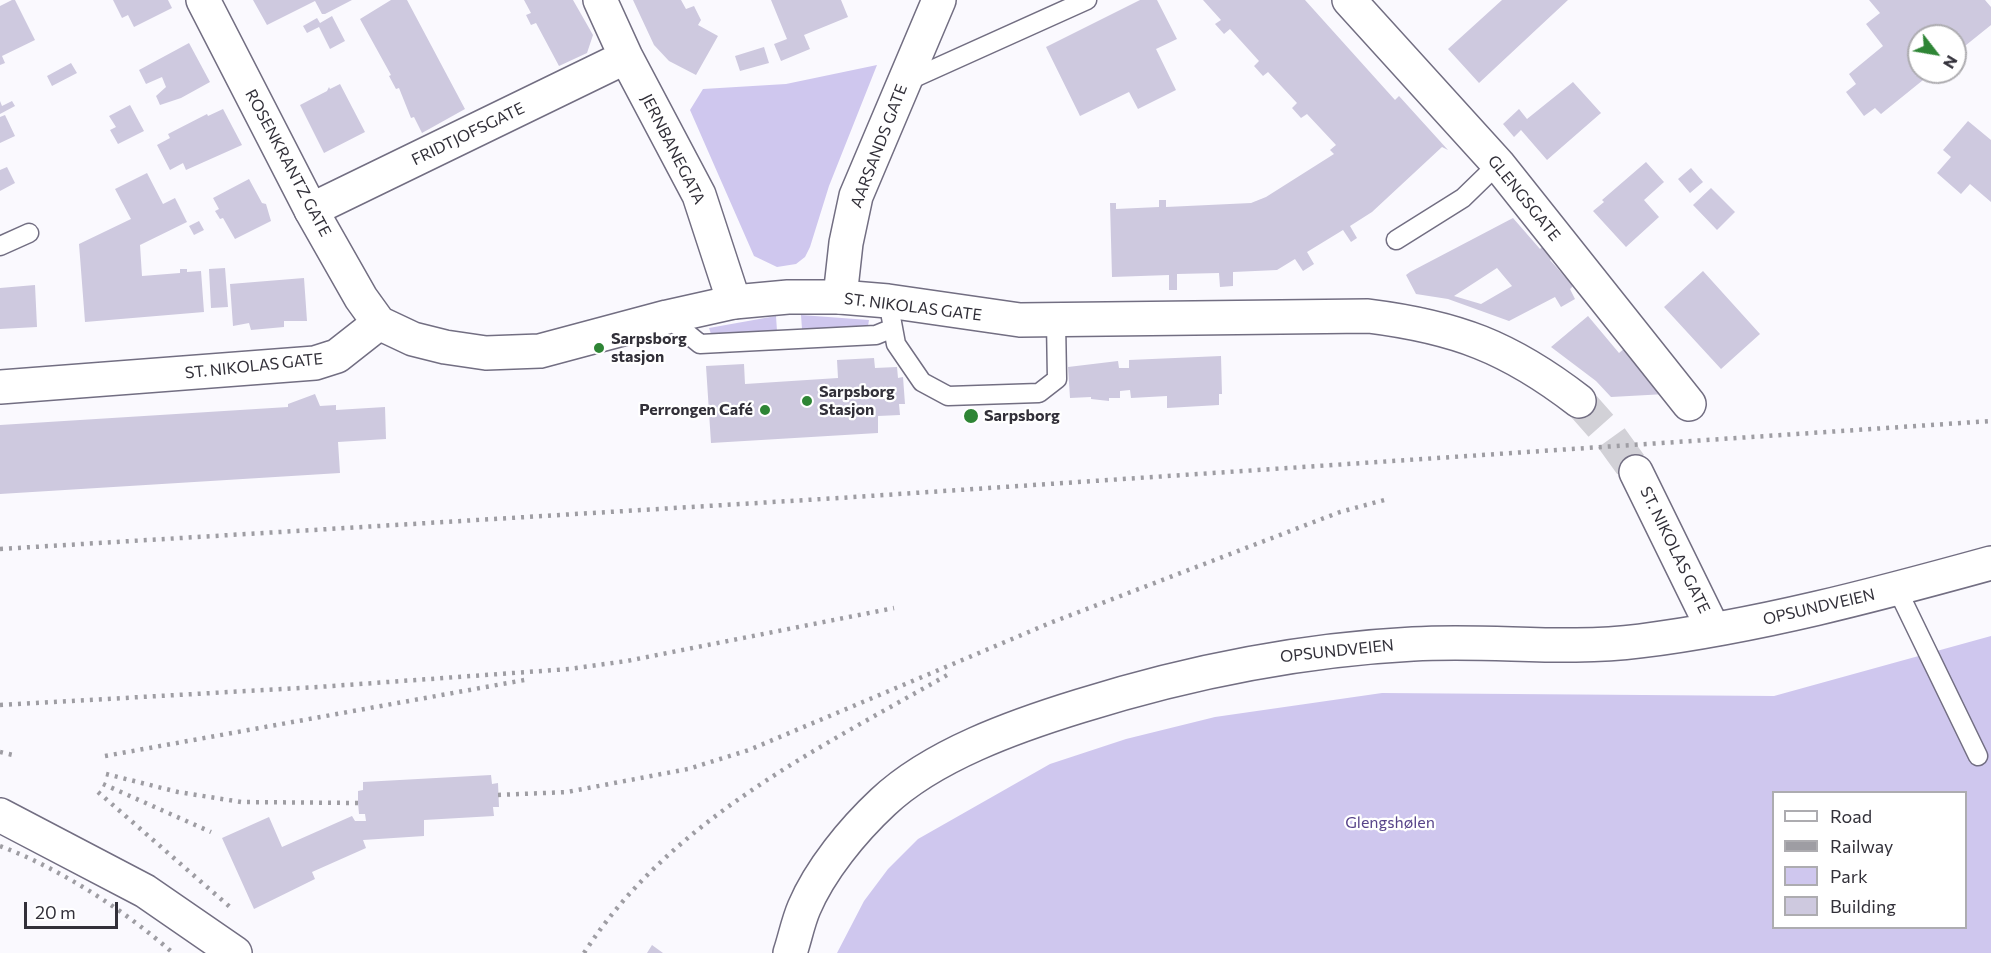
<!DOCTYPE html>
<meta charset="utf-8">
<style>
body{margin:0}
#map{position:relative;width:1991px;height:953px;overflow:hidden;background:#faf9fe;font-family:Commissioner,sans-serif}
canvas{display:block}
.legend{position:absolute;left:1772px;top:791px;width:195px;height:138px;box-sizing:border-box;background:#fff;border:2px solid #adacb0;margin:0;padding:8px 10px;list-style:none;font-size:18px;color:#323039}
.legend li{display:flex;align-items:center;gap:12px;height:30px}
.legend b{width:30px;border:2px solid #adacb0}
.north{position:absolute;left:1907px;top:24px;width:60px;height:60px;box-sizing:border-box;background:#fff;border:2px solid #adacb0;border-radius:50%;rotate:121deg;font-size:16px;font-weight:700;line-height:24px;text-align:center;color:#323039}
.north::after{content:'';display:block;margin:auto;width:21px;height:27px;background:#2e8535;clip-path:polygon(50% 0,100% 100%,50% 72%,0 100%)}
.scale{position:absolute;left:24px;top:902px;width:94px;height:27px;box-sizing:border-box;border:3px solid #323039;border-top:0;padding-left:8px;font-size:18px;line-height:21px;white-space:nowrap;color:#323039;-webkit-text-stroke:4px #fff;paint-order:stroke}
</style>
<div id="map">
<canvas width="1991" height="953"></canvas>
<ul class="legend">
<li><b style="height:8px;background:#fff"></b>Road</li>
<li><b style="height:8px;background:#9e9da3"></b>Railway</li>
<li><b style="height:16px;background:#cfc7ee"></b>Park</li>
<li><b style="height:16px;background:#cec9df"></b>Building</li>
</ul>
<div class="north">N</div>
<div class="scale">20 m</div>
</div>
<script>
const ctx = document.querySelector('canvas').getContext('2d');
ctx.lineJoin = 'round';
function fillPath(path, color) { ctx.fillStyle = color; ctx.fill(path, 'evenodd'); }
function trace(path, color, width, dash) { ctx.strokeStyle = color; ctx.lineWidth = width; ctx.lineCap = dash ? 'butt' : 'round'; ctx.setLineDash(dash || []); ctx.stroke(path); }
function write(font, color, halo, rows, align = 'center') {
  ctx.font = font + ' Commissioner,sans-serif'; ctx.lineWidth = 4.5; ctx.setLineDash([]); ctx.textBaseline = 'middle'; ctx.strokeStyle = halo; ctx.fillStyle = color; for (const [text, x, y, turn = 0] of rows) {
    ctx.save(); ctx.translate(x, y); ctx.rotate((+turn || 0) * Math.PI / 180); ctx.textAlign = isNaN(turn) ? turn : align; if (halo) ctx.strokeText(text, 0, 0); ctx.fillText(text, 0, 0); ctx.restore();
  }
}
const green = new Path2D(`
 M877,65L829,186L810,247L805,257L796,264L777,267L754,256L690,110L703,89L786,84Z
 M801,315L869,320L868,326L802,329Z
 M776,316L777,331L711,334L709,328Z
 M1991,636V953H837L864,901L888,869L918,839L1050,764L1126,739L1215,717L1382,693L1774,696ZM1774,792H1966V928H1774Z`);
const building = new Path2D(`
 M12,0H15L35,40L2,56L5,63L0,65V6Z
 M113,0H168L172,8L134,27L128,15L122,18Z
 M253,0H352L325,14H322L315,1L267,25Z
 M391,0H407L465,109L422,133L414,117L411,118L399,88L396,89L389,76L391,75L360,19Z
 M524,0H573L593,35L587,53L559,66L536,23L531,25L526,15L531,13Z
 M633,0H681L686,9L694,6L701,20L698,25L718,36L696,75L669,61L654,45Z
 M771,0H841L848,17L804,35L810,49L781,61L774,44L787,39Z
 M1140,0H1157L1177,39L1156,49L1176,90L1138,109L1129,92L1080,116L1046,47Z
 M1203,0H1305L1395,100L1399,96L1448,150L1442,147L1372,212L1350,226L1357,238L1351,242L1343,230L1307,252L1314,264L1303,271L1295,259L1277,270L1233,272V286L1220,287L1219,273L1177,274V290H1169V275L1112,277L1110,203H1116V209L1159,207V200H1166V207L1251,203L1266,197L1334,154L1330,150L1336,145L1307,114L1301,118L1292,108L1297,103L1268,72L1263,76L1254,66L1259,61L1230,29L1224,34L1215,24L1221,20Z
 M1502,0H1568L1479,83L1448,49Z
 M1869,0H1985L1991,7V25L1955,54V36H1919V72H1933L1881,114L1875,108L1864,116L1846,92L1856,84L1849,74L1883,46L1866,24L1880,13Z
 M332,16L345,41L330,49L319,27L307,33L303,26L317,18L320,23Z
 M189,43L210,82L181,98L160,105L156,96L166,87L162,77L146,84L139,70Z
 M764,47L769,63L740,71L735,56Z
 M71,63L77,73L52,86L47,76Z
 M1573,82L1601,113L1547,160L1521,130L1514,137L1503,124L1519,109L1527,119Z
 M340,84L365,132L324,153L300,105L327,91L329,87L330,89Z
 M0,101L2,106L12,101L15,106L0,114Z
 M130,105L144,131L118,144L110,130L116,127L109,116Z
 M223,109L242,145L186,170L183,163L170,170L157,145L170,138L168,134L207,114L208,116Z
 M5,115L15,136L0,143V117Z
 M1968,121L1991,140V202L1970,184L1961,194L1937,173L1951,157L1943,150Z
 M1646,162L1664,182L1644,200L1659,217L1626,247L1593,211L1604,202L1602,200Z
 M7,167L15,183L0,191V170Z
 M1691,168L1703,182L1690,193L1678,179Z
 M147,173L163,204L175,198L187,222L140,245L142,276L180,273V269H187V272L201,271L204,312L85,322L79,244L131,219L115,189Z
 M249,179L262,203L266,204L271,221L235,239L223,218L220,219L215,211L219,209L213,198Z
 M1711,188L1735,212L1717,230L1693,205Z
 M1513,218L1540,249L1545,244L1555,256L1550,260L1573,286L1570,289L1575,299L1561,307L1555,297L1509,321L1448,299L1416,294L1406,275L1410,272ZM1497,268L1512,286L1481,304L1454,296Z
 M199,221L204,230L194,235L189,226Z
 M225,268L228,307L211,308L209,269Z
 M1703,271L1760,334L1721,369L1664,307Z
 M304,278L307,321H284V327L251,330L249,323L233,326L230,284Z
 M35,285L37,327L0,329V288Z
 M1588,316L1619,353L1626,347L1666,394L1611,397L1596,381L1551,347Z
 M1221,356L1222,394H1219V405L1167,408V396L1131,398L1130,390L1120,391V398H1109V401L1091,399V397L1070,398L1068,367L1118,361L1119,368H1129V360Z
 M874,358L875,368L897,367L898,378L903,377L905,404H899L900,415L878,416V433L711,443L706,366L744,364L745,384L838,378L837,360Z
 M315,394L320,406L336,405V410L385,407L386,439L338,442L340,473L0,494V425L288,407V404Z
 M491,775L492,784L498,783L499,807H493L494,816L424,820V836L363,840L366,848L312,872L315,879L254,909L222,838L269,817L282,847L352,816L355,821H366L365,814H359L358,803V791L363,790V782Z
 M652,945L663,953H647Z`);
const secondaryTunnel = new Path2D(`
 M1579,401L1610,436L1636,472`);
const lane = new Path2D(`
 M905,82L1087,0
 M1396,240L1463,198L1498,164
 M0,246L29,233
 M888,301L896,344L922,382L948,396L1039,393L1057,379L1056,321
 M667,317L700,344L876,335L893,328
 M1897,589L1978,756`);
const street = new Path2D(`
 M600,0L626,57L699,195L734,302
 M1349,0L1498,164L1689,404
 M311,210L626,57
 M840,297L846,243L856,196L939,0
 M0,815L145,891L235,953`);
const secondary = new Path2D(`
 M203,0L311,210L361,298L379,323L413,339L445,347L486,353L540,351L667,317L734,302L788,297H840L888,301L1020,320L1368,316C1456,327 1509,347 1579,401
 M0,387L315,363L337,356L379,323
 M1636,472L1713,629
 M790,953C795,938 798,922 804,908C820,870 853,830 883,802C933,755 1015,726 1080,706C1189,672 1298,650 1413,644C1489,639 1564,651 1640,641C1759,626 1875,595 1991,563`);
const rail = new Path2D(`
 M0,549L839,498L1991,421
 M0,705L318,687L569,669L627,661L894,608
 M0,752L13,755
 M105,756L530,679
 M106,774L178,792L241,802L358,803
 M103,784L211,832
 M98,792L230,907
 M498,795L567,792L688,769L749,750L1050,623L1340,512L1388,499
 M0,846C61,869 124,910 173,953
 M584,953C670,820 816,750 949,674`);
const markers = [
 [599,348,6,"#2e8535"],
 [807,401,6,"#2e8535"],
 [765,410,6,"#2e8535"],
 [971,416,8,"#2e8535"]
];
const streetNames = [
 ["FRIDTJOFSGATE",468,134,-26],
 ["AARSANDS GATE",879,146,-69],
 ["JERNBANEGATA",673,149,63],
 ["ROSENKRANTZ GATE",288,163,62],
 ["GLENGSGATE",1524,198,51],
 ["ST. NIKOLAS GATE",913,307,7],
 ["ST. NIKOLAS GATE",254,366,-6],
 ["ST. NIKOLAS GATE",1675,550,64],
 ["OPSUNDVEIEN",1819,607,-13],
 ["OPSUNDVEIEN",1337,651,-6]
];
const poiNames = [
 ["Sarpsborg",611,339],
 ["stasjon",611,357],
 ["Sarpsborg",819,392],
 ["Stasjon",819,410],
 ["Perrongen Café",753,410,"right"],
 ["Sarpsborg",984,416]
];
const parkNames = [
 ["Glengshølen",1390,823]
];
fillPath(green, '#cfc7ee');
fillPath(building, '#cec9df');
trace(secondaryTunnel, '#d2d1d7', 33, [33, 16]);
trace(lane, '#726e82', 21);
trace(street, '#726e82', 36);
trace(secondary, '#726e82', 36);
trace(lane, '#fff', 18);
trace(street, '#fff', 33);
trace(secondary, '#fff', 33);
trace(rail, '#9e9da3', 4.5, [3, 6]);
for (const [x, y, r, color] of markers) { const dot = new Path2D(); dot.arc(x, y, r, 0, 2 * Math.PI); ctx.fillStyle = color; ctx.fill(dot); trace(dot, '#fff', 2); }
write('16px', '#323039', '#fff', streetNames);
write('bold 16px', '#323039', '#fff', poiNames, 'left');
write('16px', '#574389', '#fff', parkNames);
</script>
